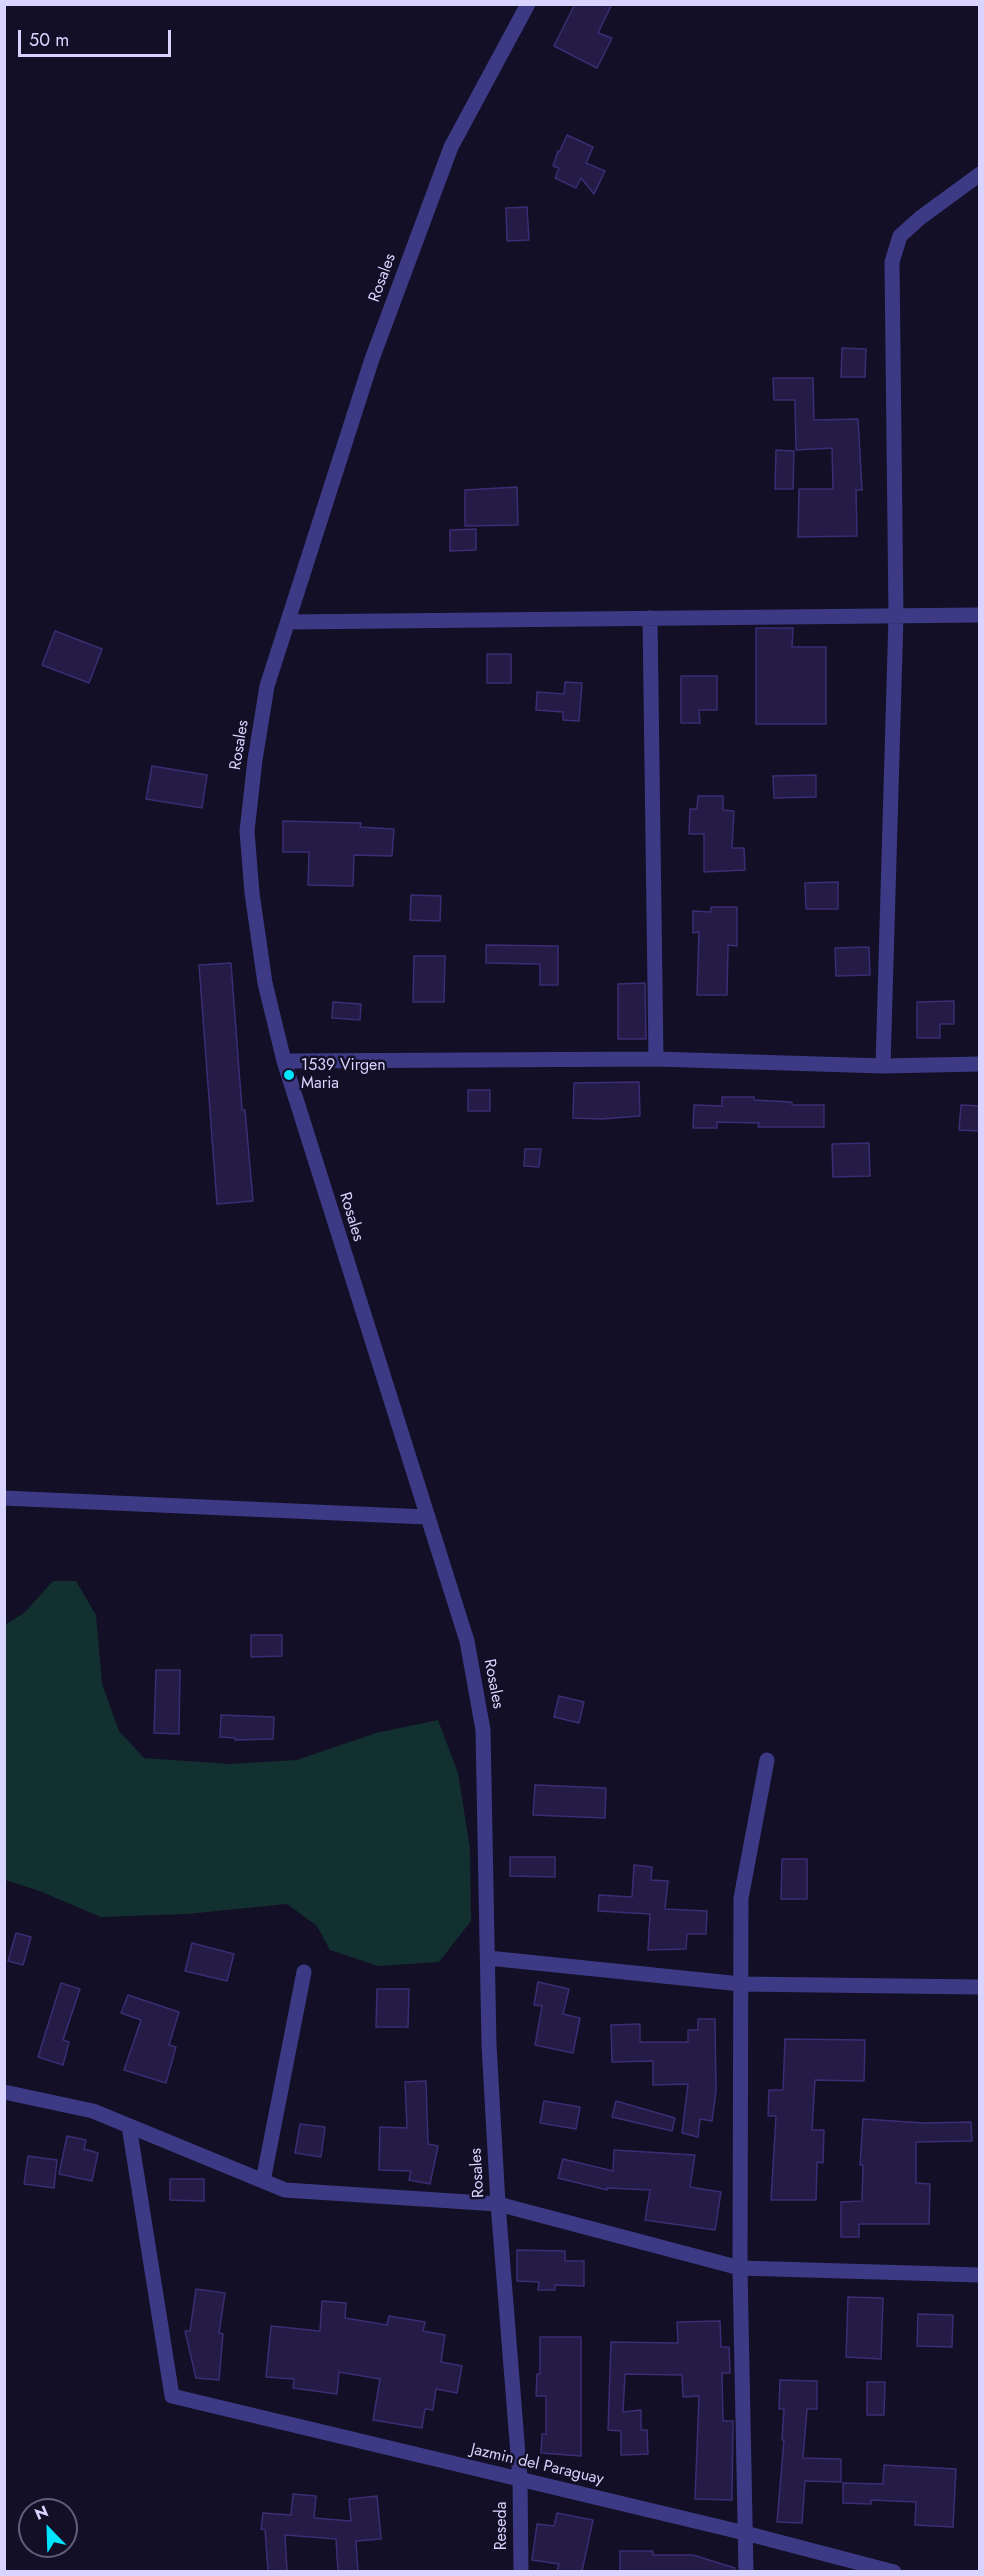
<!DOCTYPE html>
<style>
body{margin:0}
#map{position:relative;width:984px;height:2576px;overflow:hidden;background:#130f26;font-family:Jost,sans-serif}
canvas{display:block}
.frame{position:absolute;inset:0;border:6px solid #d9d4ff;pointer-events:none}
.north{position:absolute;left:18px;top:2498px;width:60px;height:60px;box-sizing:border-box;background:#130f26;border:2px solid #625e7d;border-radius:50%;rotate:337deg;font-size:16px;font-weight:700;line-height:24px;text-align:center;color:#d9d4ff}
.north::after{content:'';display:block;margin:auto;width:21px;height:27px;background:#00e5ff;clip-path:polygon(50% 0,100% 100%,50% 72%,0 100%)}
.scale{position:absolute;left:18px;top:30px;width:153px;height:27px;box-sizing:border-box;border:3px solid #d9d4ff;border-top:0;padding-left:8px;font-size:18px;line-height:21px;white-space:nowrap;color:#d9d4ff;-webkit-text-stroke:4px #130f26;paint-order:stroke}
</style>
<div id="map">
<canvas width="984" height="2576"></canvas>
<div class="frame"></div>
<div class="north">N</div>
<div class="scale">50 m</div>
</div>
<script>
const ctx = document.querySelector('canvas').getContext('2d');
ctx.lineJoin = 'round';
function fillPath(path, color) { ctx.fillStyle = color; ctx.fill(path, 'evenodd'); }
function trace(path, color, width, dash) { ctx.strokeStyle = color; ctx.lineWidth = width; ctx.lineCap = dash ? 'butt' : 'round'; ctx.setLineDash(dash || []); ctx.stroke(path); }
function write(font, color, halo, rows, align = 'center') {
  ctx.font = font + ' Jost,sans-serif'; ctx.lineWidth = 5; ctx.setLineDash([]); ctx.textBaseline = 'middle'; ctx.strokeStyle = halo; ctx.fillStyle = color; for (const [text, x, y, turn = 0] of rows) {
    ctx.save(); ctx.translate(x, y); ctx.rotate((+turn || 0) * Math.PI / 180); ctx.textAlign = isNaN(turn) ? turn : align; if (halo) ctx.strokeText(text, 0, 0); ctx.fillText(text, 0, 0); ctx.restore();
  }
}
const green = new Path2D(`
 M53,1581H76L96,1615L102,1684L119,1731L144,1758L229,1764L297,1760L376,1733L438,1720L458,1773L470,1849L471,1921L439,1962L378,1966L330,1950L317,1926L287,1904L187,1914L101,1917L37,1890L5,1880V1625L25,1612Z`);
const building = new Path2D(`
 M575,4H612L598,33L612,38L597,68L554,46Z
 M567,135L593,147L586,163L605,171L594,194L581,178L576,188L555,178L559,168L553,166L558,151H560Z
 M527,207L529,240L507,241L506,208Z
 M842,348L866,349L865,377H841Z
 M773,378H813L814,420L858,419L862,490H856L857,536L798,537L799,489H833L832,448L796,450L795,400H774Z
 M776,450L794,451L793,489H775Z
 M517,487L518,525L465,526V490Z
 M476,529V550L450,551V530Z
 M756,628H793L792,647H826V724H756Z
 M55,631L102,649L89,683L42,665Z
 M487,654H511V683H487Z
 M681,676H717V710H699L700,723H681Z
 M565,682L582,683L579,721L563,720V712L536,710L537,692L564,694Z
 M152,766L207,775L202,808L146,799Z
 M816,775V797L774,798L773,776Z
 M698,796H723V810L734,811L732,848H744L745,870L704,872V834H689L690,809H697Z
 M283,821L361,823L360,827L394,829L392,856L354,855L353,886L308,885L309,852H283Z
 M838,882V909H806L805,883Z
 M411,895L441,896L440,921L410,920Z
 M711,907H737V946L728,945L727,995H697L699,932L693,933V911L711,912Z
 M486,945L558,946V985H540V964L486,963Z
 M869,947L870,975L836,976L835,948Z
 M414,956H445L444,1002H413Z
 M231,963L242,1110H245L253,1201L217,1204L199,965Z
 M645,983L646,1039H618V984Z
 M954,1001V1024H940V1038H917V1002Z
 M333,1002L361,1004L360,1020L332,1018Z
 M639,1082L640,1116L602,1119L573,1118L574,1083Z
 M468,1090H490V1111H468Z
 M722,1097H754V1100L792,1102V1105H824V1127H758L759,1123L717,1122V1128H693L694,1105L722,1106Z
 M961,1105L980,1106V1131L959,1130Z
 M869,1143L870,1176L833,1177L832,1144Z
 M525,1149H541L539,1167L524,1166Z
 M251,1635H282V1656L251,1657Z
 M156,1670H180L179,1734L154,1733Z
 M559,1696L584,1702L579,1723L554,1717Z
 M221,1715L274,1717L273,1739L235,1740V1738L220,1737Z
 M535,1785L606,1788L605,1818L533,1815Z
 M510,1857H555V1877L510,1876Z
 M782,1859H807V1899H781Z
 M634,1865L652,1867L651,1880L668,1881L665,1909L707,1911L706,1934H687L686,1949L648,1950L650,1914L598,1911L599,1895L632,1897Z
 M16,1933L31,1937L23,1965L8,1961Z
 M192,1943L234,1954L227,1981L185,1971Z
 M538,1982L569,1989L563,2014L580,2018L573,2053L535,2045L542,2006L534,2005Z
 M61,1983L80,1989L63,2040L69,2042L63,2065L38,2057Z
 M377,1989H409L408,2027H376Z
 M128,1995L179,2012L169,2045L176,2047L166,2083L124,2070L141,2020L121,2013Z
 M698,2019H715L716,2091L712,2121L700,2119L698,2137L682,2133L688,2084L653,2085V2061L612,2062L611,2025L640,2024V2042H688V2030H698Z
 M785,2039L865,2040L864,2081L815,2080L812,2130H824L823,2163L817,2162L816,2200H771L776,2116H768L769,2090H783Z
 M426,2081L428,2144L438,2146L430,2184L409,2180L411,2171L379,2170L380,2127L407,2128L405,2082Z
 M544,2101L580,2107L576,2129L540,2123Z
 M616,2101L675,2118L672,2131L612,2117Z
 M863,2119L924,2123L971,2122L972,2141L916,2142V2183L930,2184L929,2224H859V2237H841V2202L862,2201L863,2165H860Z
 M300,2124L325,2127L321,2157L295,2153Z
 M67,2136L86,2140L84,2149L98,2153L92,2181L59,2174Z
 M614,2150L695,2155L690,2187L721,2192L715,2230L645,2220L650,2190L607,2188V2190L558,2178L563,2159L613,2171Z
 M28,2156L57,2160L54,2188L24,2184Z
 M170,2179H204V2201L170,2200Z
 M517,2250L565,2251V2261H584V2286L555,2285V2290H538L539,2282L517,2281Z
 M196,2289L225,2293L219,2333L223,2334L219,2380L196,2378L185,2331H190Z
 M848,2297L883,2298L881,2359L846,2357Z
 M322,2301L346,2303L345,2318L387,2325L389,2316L425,2322L423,2331L445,2335L441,2362L462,2366L457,2393L436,2389L433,2410L425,2409L422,2428L373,2420L380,2379L339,2372L337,2394L293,2388L294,2379L266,2377L271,2326L320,2331Z
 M918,2314L953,2315L952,2347L917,2346Z
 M720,2321L721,2347H729L730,2373H722L723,2421H733L732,2500L695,2499L699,2396L683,2397L682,2375L625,2374L623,2412L641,2410V2430H647L648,2454L621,2455V2431L608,2430L611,2342L678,2343L677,2322Z
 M540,2337H581V2456L541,2453L542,2434H546V2396H536L537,2374H540Z
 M780,2380L817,2381V2409H807L803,2458L841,2459V2482L805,2481L802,2523L777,2522L784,2440H782L784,2409H779Z
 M867,2382H885L884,2415H867Z
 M884,2465L956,2469L953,2527L915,2525L916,2502L871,2500V2504L843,2503V2483L883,2484Z
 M293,2494L316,2496L314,2518L351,2521L349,2499L377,2496L381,2539L356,2541L358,2571H338L336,2539L285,2535L287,2571H268L265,2530L261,2529L263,2513L291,2515Z
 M557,2513L593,2520L582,2571H557L559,2564L532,2560L537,2524L554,2526Z
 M620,2551H653V2555H693L735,2568L734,2571H620Z`);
const minor = new Path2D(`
 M650,618L656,1059
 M288,622L980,615
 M284,1061L656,1059L883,1066L980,1064
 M883,1066L896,616L892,262L900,236L920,218L980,174
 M4,1498L426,1517
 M488,1958L741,1984L980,1987
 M4,2092L93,2111L285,2190L498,2204L740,2268L980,2275
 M129,2126L172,2396L745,2533L894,2572
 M263,2181L304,1972
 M521,2572L520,2479L498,2204L489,2045L483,1730L467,1641L284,1061L265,983L252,893L247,831L255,760L267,686L372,359L451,147L528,4
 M746,2572L740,2268L741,1898L767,1760`);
const markers = [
 [289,1075,6,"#00e5ff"]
];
const streetNames = [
 ["Rosales",383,278,-70],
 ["Rosales",240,745,-81],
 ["Rosales",351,1217,73],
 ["Rosales",493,1684,79],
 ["Rosales",478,2173,-93],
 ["Jazmin del Paraguay",537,2465,13],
 ["Reseda",502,2526,-90]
];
const poiNames = [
 ["1539 Virgen",301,1066],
 ["Maria",301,1084]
];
fillPath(green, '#12302f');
fillPath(building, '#241b47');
trace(building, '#3b2d73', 1.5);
trace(minor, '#3d3a85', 15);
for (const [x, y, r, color] of markers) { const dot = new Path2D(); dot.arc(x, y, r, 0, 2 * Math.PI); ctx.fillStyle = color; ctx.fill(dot); trace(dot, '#130f26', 2); }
write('16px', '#d9d4ff', '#130f26', streetNames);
write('16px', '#d9d4ff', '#130f26', poiNames, 'left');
</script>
